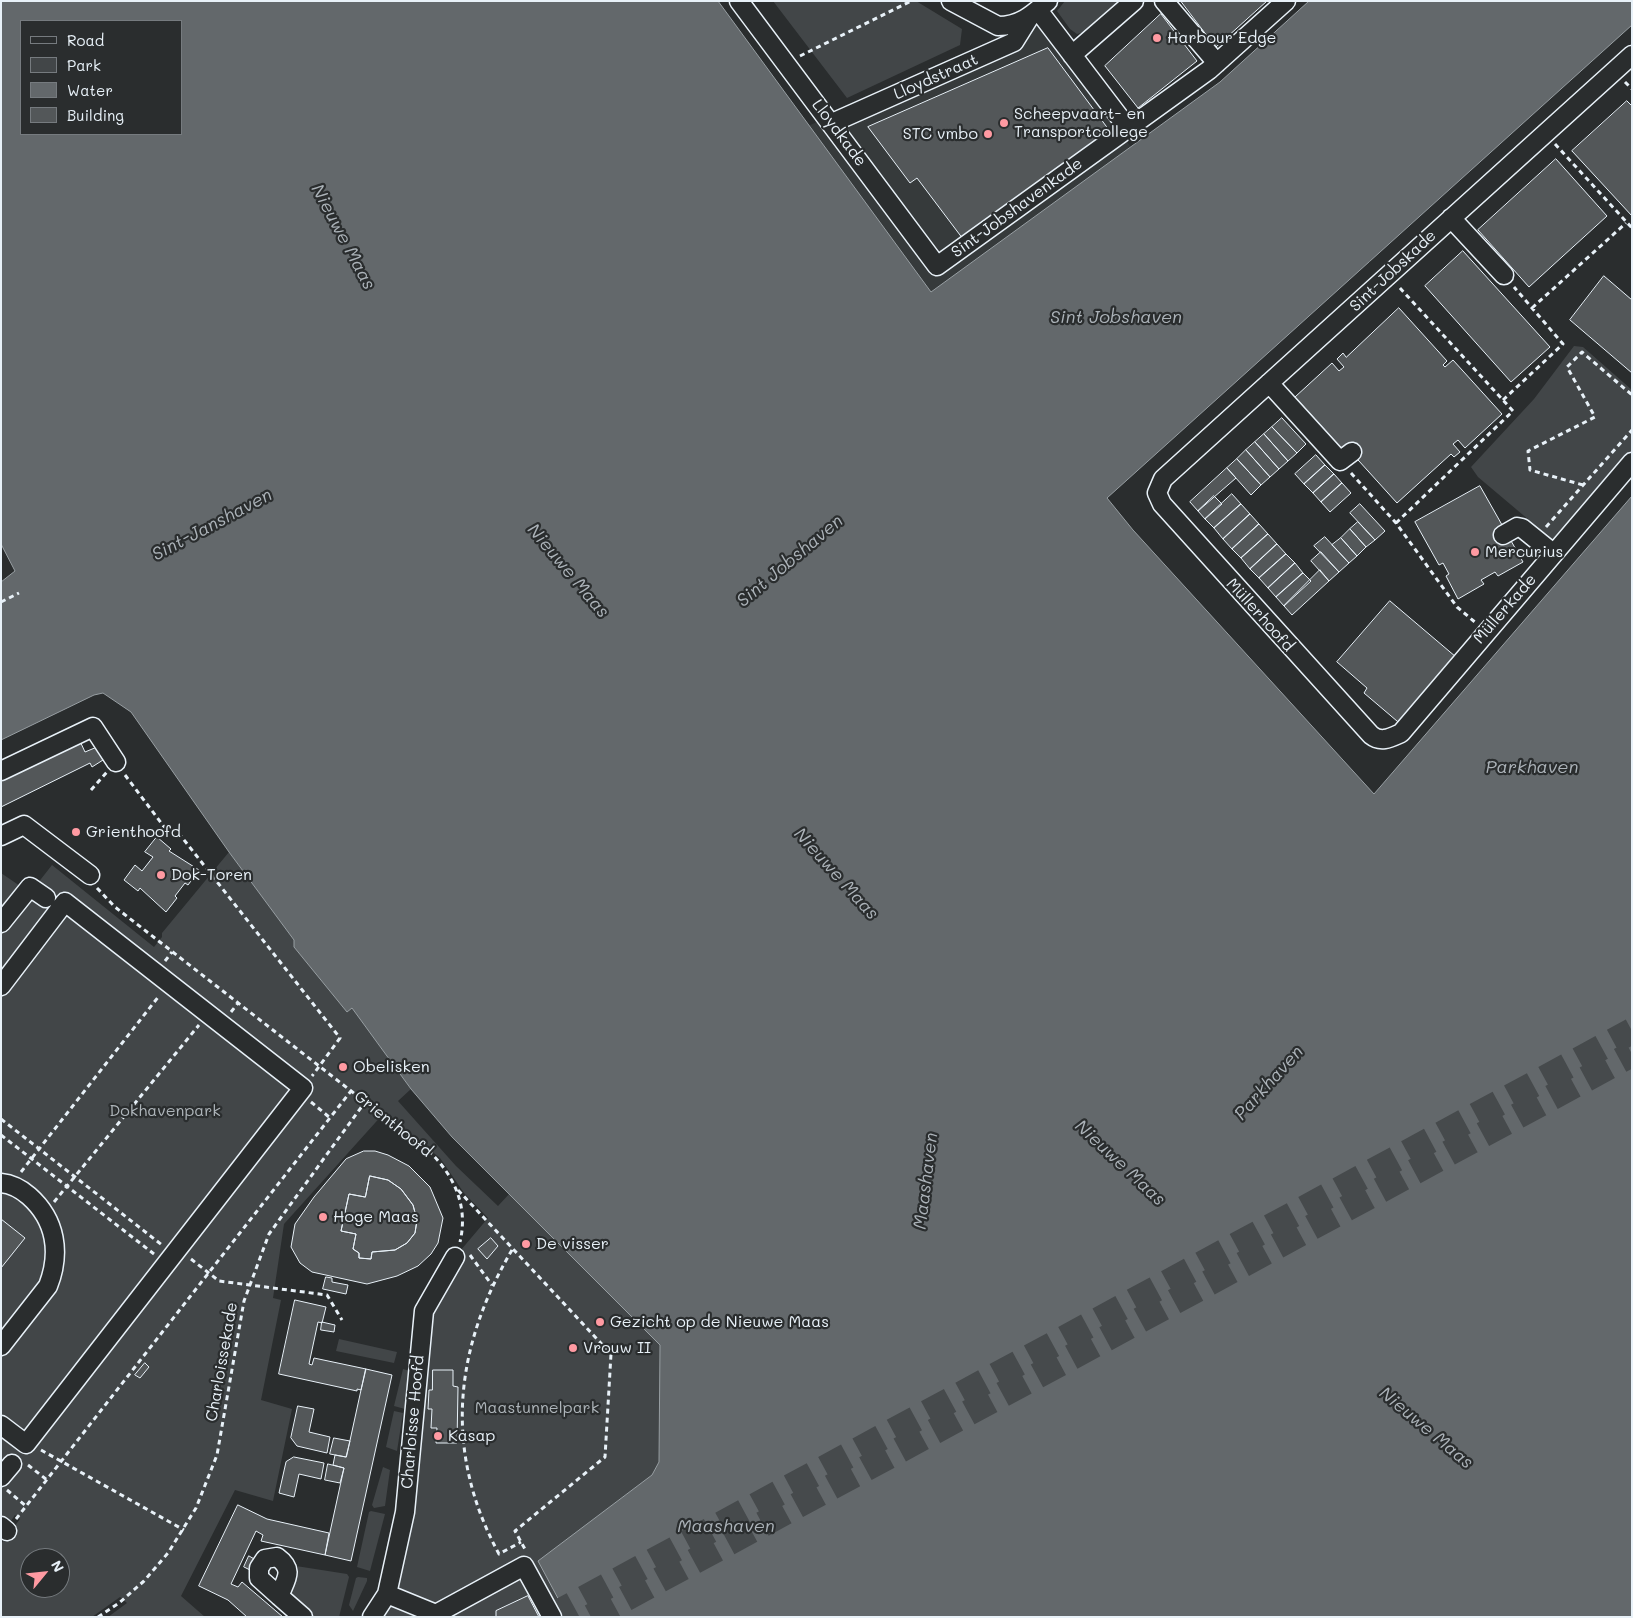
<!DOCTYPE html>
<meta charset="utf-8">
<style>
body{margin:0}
#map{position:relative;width:1633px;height:1618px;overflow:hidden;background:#2a2d2e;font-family:Mali,sans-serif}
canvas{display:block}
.frame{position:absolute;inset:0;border:2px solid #e8f1f8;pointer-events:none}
.legend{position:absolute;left:20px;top:20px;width:162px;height:115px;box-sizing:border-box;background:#2a2d2e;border:1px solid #767b7f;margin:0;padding:6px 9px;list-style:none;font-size:15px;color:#e8f1f8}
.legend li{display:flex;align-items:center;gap:10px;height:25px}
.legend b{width:25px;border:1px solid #767b7f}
.north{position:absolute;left:20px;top:1548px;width:50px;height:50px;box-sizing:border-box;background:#2a2d2e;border:1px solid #767b7f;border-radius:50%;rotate:62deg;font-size:14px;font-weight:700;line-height:20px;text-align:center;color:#e8f1f8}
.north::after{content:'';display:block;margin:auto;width:18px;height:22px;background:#ff9aa2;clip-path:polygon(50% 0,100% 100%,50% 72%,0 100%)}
</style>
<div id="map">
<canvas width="1633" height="1618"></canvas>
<div class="frame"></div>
<ul class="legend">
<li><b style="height:6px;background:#2a2d2e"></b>Road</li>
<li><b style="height:14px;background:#424648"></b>Park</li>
<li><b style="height:14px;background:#63686b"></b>Water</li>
<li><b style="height:14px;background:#535759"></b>Building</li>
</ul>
<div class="north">N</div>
</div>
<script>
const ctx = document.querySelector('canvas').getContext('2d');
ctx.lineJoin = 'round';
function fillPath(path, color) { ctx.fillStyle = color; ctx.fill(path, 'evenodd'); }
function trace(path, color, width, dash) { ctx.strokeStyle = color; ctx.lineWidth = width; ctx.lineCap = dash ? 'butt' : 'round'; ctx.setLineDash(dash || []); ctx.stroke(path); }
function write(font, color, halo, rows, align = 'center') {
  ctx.font = font + ' Mali,sans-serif'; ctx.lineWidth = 4.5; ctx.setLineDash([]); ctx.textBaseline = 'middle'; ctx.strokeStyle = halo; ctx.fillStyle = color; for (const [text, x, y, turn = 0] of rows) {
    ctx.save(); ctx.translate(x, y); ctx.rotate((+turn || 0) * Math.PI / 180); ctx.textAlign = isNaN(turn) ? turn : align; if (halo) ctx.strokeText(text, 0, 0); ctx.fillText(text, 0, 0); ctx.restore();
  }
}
const built = new Path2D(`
 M1038,25L1131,147L931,293L808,126Z`);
const green = new Path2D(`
 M773,1H916L962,29L960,45L847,98Z
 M1065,1H1123L1091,30L1077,34L1070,29L1057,11Z
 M1574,346L1583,347L1632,390V450L1555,542L1478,477L1471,467L1534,399Z
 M229,852L294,940V947L347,1012L352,1008L411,1089L398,1101L456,1166L498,1206L510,1193L660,1345L659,1462L652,1475L539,1561L568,1617H372L387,1594L420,1336L455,1257L488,1218L464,1193L440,1158L384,1113L284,1224L273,1298L281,1300L261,1400L292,1409L273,1501L235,1490L181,1596L205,1617H108L127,1603L120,1597L92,1617H1V1544L20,1519L15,1515L8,1525L1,1522V930L52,865L154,947L162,937V933ZM30,1558H60V1588H30Z
 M1,873L23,888L1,917Z
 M339,1339L397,1352L394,1363L336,1351Z
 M403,1369L410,1371L405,1409L394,1406Z
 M394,1411L403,1413L397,1451L386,1447Z
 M383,1467L390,1470L385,1506L374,1508L372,1505Z
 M371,1511L385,1514L370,1571L357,1567L369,1512Z
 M296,1566L347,1574L349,1577L339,1617H308L286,1590L293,1567Z
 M358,1577L367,1578V1581L353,1611L349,1605L356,1578Z`);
const water = new Path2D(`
 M1,1H718L931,292L1220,82L1309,1H1632V25L1107,498L1133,530L1374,794L1632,496V1617H568L538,1561L652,1475L659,1462L660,1345L452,1137L411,1089L352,1008L347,1012L294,947V940L229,852L131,712L103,693L94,695L1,740V582L15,571L1,544ZM21,21H181V134H21Z`);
const building = new Path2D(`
 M1181,1H1267L1216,47Z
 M1161,14L1197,61L1138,108L1105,66Z
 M1048,48L1109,130L963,239L917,178L910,183L868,127Z
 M1627,101L1632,106V216L1572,151Z
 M1556,159L1607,216L1529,287L1478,230Z
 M1463,251L1550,347L1511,382L1425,286Z
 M1604,276L1632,300V373L1570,320Z
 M1399,308L1447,361L1443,365L1445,367L1453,360L1502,414L1465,448L1458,440L1453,444L1460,452L1454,457L1451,454L1397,503L1349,450L1344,451L1295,397L1332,363L1339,371L1344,367L1337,359L1343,353L1346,357Z
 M1282,418L1306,444L1297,453L1272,427Z
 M1272,427L1297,453L1288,461L1264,434Z
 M1264,434L1288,461L1279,469L1255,442Z
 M1255,442L1279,469L1270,477L1246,450Z
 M1246,450L1270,477L1261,485L1237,459Z
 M1316,455L1325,465L1304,484L1295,474Z
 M1237,459L1261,485L1251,495L1227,468Z
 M1325,465L1334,474L1313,493L1304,484Z
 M1227,468L1236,478L1198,511L1190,502Z
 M1334,474L1342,483L1321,502L1313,493Z
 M1342,483L1351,493L1330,512L1321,502Z
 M1480,486L1523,562L1498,576L1495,572L1481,580L1484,584L1458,599L1446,576L1449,574L1443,563L1439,565L1415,522Z
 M1232,494L1241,504L1214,528L1205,519Z
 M1214,496L1222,504L1205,519L1198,511Z
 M1241,504L1250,514L1223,539L1214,528Z
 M1360,504L1385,531L1375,540L1350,513Z
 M1250,514L1259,524L1232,549L1223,539Z
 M1358,522L1375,540L1366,547L1350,529Z
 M1259,524L1268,534L1241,558L1232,549Z
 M1350,529L1366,547L1357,556L1341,538Z
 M1268,534L1277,544L1250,569L1241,558Z
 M1325,537L1349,563L1339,572L1314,546Z
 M1341,538L1357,556L1349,563L1332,545Z
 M1277,544L1286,554L1259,578L1250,569Z
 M1321,552L1339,572L1329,581L1311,561Z
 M1286,554L1295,563L1268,588L1259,578Z
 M1295,563L1303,573L1276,597L1268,588Z
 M1320,570L1329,581L1292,615L1284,606Z
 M1303,573L1311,581L1284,606L1276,597Z
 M1390,601L1456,657L1404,727L1364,693L1367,688L1337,662Z
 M79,739L85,752L97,747L103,760L92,767L90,763L1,807V778Z
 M157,837L171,849L169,851L199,870L188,885L185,883L175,896L177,898L166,912L140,888L138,891L124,880L135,865L142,871L153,857L145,852Z
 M364,1151H375L388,1155L409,1166L430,1187L443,1218L438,1243L431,1254L418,1266L397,1276L367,1284L312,1272L300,1263L291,1247L295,1224L314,1197L346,1159ZM370,1176L388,1180L401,1189L413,1205L417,1220L415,1233L407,1243L395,1250L372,1252L371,1259L359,1258V1253L353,1249L356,1234L341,1231L349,1194L365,1197Z
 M370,1176L388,1180L401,1189L413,1205L417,1220L415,1233L407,1243L395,1250L372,1252L371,1259L359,1258V1253L353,1249L356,1234L341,1231L349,1194L365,1197Z
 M1,1219L25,1238L1,1268Z
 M491,1238L498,1246L487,1259L478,1249Z
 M326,1277L332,1278V1282L348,1285L346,1294L323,1289Z
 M295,1300L326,1307L322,1323L318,1322L309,1364L312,1365L314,1358L366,1369L361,1390L357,1389V1391L279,1374Z
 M322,1322L335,1325L334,1332L321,1330Z
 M145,1363L149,1367L140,1378L135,1375Z
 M366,1369L392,1375L351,1561L325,1555L344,1468L333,1465L335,1455L346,1457Z
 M433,1370H453V1386L458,1387L457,1443H436L437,1428H431L432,1409H428L429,1390H432Z
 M298,1406L314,1409L309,1432L330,1437L327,1453L297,1446L291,1438Z
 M334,1438L350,1441L346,1457L330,1454Z
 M294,1457L324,1463L321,1479L299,1474L294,1497L279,1493L286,1462Z
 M328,1464L344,1468L340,1483L325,1480Z
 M238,1505L267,1519L329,1533L325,1555L261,1541L263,1535L256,1531L231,1584L238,1587L242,1582L283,1617H247L228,1600L199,1586Z
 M249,1556L256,1560L250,1570L244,1567Z
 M528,1596L539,1617H496V1611Z`);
const highwayTunnel = new Path2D(`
 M550,1617L1632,1031
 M591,1617L1632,1054`);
const path = new Path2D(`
 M800,56L911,1
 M1625,82L1632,89
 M1555,144L1632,228
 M1532,308L1626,223
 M1503,400L1563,344L1514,287
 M1351,473L1396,523L1457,607L1476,623
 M1583,485L1530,470L1528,451L1595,417L1567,367L1582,352L1632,395
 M1396,523L1513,411L1399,287
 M1546,527L1632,430
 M1,602L19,593
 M125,775L165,828L177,831L340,1038L312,1076
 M91,790L107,772
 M97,888L115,907L432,1154C456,1179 468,1208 460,1242
 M165,961L172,952
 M231,1012L238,1003
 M311,1102L329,1117
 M1,1119L162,1245
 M1,1135L154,1254
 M21,1172L159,996
 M458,1190L611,1354L605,1457L515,1531L526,1551
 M54,1202L199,1025
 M512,1250C454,1348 443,1451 499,1554L521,1542
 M470,1255L492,1285
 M191,1259L219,1281L327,1295L342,1320
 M41,1450L184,1530
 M28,1465L47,1480
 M7,1490L27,1507
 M16,1519L351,1091
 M98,1617L119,1603L144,1581L168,1553L196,1508L217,1455L244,1301L269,1234L365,1102`);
const minor = new Path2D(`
 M739,1L937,266L1209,70L1286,1
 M951,1L998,26C1020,26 1032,15 1048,1
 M1164,1L1217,63
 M1038,10L1127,127
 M1072,55L1134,1
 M1632,55L1163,479L1157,493L1162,504L1371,735C1381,743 1390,738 1401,733L1632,462
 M832,123L1014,42L1029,18
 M1451,218L1504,275
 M1269,383L1340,461L1352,452
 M1503,535L1517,527L1522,528L1553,553
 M1,771L93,727L116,762
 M1,836L24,825L90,875
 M1,923L30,887L46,898
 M1,986L65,902L303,1088L26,1444L1,1425
 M1,1183C12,1184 21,1189 29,1196C56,1220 61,1253 48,1286L1,1346
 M1,1477L12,1464
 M1,1526L7,1531
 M277,1557C295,1570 286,1579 279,1596L259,1578V1568L265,1559Z
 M387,1594L405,1512L424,1311L455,1257
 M279,1596L303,1617
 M436,1614L524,1566L552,1617
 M372,1617L387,1594L436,1614L438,1617`);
const markers = [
 [1157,38,5,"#ff9aa2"],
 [1004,123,5,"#ff9aa2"],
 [988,134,5,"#ff9aa2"],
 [1475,552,5,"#ff9aa2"],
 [76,832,5,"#ff9aa2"],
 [161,875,5,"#ff9aa2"],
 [343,1067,5,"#ff9aa2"],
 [323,1217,5,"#ff9aa2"],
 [526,1244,5,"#ff9aa2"],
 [600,1322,5,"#ff9aa2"],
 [573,1348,5,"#ff9aa2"],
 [438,1436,5,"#ff9aa2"]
];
const poiNames = [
 ["Harbour Edge",1167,38],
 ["Scheepvaart- en",1014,114],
 ["Transportcollege",1014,132],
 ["STC vmbo",978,134,"right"],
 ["Mercurius",1485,552],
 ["Grienthoofd",86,832],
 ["Dok-Toren",171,875],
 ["Obelisken",353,1067],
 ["Hoge Maas",333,1217],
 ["De visser",536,1244],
 ["Gezicht op de Nieuwe Maas",610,1322],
 ["Vrouw II",583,1348],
 ["Kasap",448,1436]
];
const streetNames = [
 ["Lloydstraat",936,77,-24],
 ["Lloydkade",839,133,53],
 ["Sint-Jobshavenkade",1017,208,-36],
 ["Sint-Jobskade",1393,271,-43],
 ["Müllerkade",1505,609,-49],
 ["Müllerhoofd",1260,615,48],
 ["Grienthoofd",393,1124,39],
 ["Charloissekade",222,1362,-80],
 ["Charloisse Hoofd",413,1422,-85]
];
const parkNames = [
 ["Dokhavenpark",165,1111],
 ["Maastunnelpark",537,1408]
];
const waterNames = [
 ["Nieuwe Maas",343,237,62],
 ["Sint Jobshaven",1116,317],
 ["Sint-Janshaven",212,525,-28],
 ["Sint Jobshaven",790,561,-40],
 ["Nieuwe Maas",568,571,50],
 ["Parkhaven",1532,767],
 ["Nieuwe Maas",836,874,48],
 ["Parkhaven",1269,1083,-48],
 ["Nieuwe Maas",1120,1163,43],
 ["Maashaven",926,1181,-83],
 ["Nieuwe Maas",1426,1428,40],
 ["Maashaven",726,1526]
];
fillPath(built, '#363a3b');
fillPath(green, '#424648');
fillPath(water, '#63686b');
trace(water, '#989fa3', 1);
fillPath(building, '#535759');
trace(building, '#e8f1f8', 1);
trace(highwayTunnel, '#464a4c', 26, [26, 13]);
trace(minor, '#e8f1f8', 21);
trace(path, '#e8f1f8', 3, [5, 4]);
trace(minor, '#2a2d2e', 18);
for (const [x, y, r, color] of markers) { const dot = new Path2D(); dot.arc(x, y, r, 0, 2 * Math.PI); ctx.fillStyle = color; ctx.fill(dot); trace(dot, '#2a2d2e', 2); }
write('16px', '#e8f1f8', '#2a2d2e', poiNames, 'left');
write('16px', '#e8f1f8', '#2a2d2e', streetNames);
write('16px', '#aeb5ba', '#2a2d2e', parkNames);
write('italic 18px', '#acb3b9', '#2a2d2e', waterNames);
</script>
